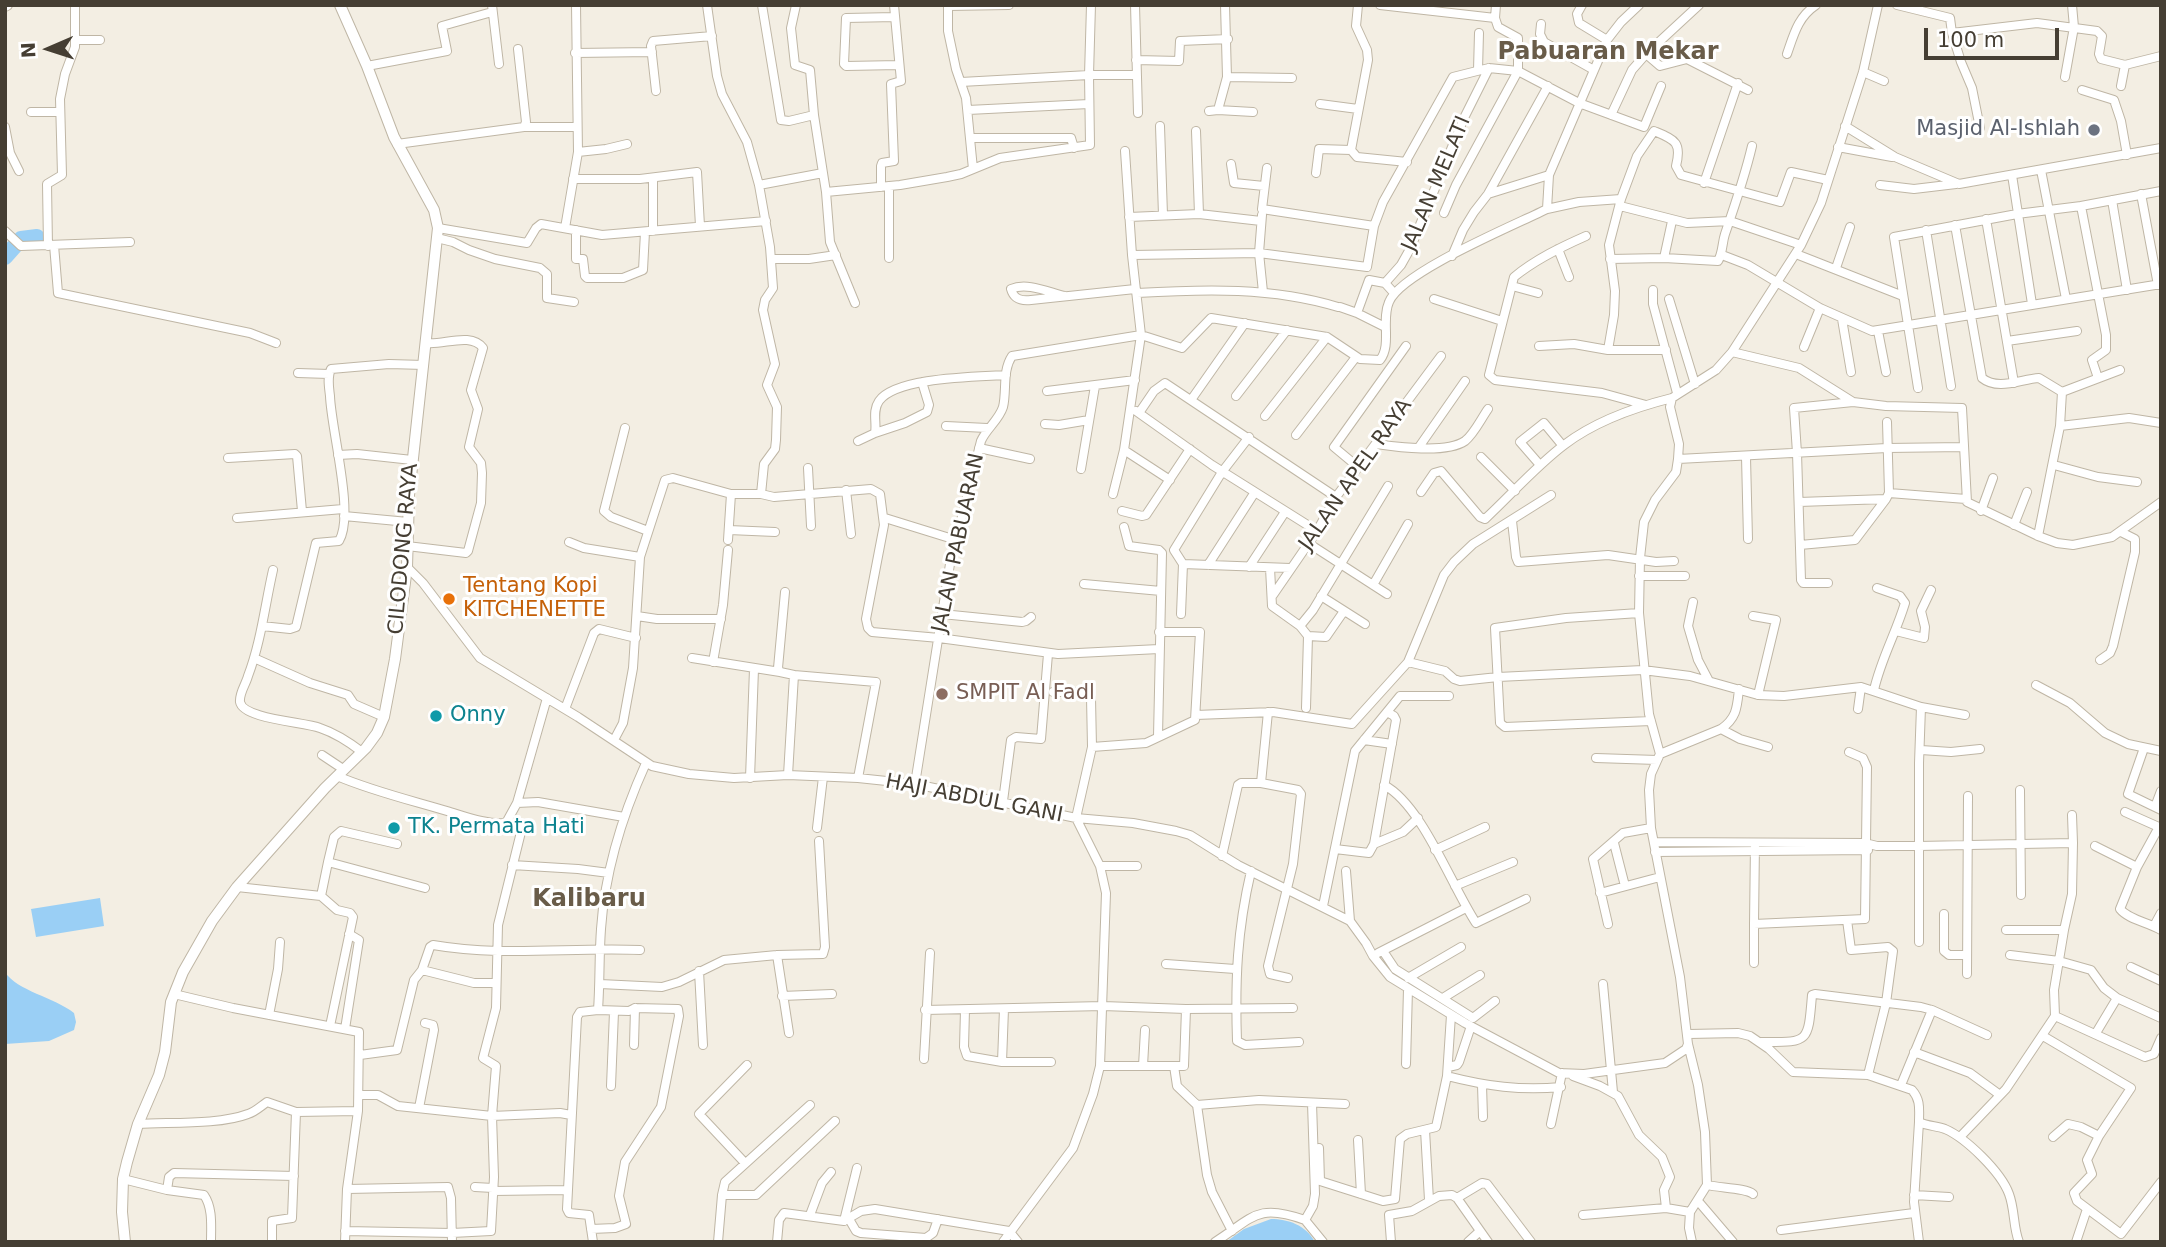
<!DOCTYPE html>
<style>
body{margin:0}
#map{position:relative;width:2166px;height:1247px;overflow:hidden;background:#f3eee3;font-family:"DejaVu Sans",sans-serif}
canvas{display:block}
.frame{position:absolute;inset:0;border:7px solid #453e33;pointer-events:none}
.north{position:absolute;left:14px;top:14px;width:70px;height:70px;-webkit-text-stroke:5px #fff;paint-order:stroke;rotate:267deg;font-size:19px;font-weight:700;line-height:28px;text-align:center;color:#453e33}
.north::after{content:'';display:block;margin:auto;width:24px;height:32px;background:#453e33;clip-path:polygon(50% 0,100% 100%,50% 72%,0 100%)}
.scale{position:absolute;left:1924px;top:28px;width:135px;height:32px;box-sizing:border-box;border:4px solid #453e33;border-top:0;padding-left:9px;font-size:21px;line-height:24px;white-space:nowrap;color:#453e33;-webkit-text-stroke:5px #fff;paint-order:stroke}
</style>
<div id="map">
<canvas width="2166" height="1247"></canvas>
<div class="frame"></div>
<div class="north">N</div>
<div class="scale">100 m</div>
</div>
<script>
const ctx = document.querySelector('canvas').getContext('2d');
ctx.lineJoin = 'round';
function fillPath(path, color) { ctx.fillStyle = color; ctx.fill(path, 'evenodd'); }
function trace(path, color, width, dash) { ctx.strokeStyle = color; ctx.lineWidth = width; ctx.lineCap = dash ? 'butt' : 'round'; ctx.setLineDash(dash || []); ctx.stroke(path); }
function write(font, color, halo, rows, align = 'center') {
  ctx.font = font + ' "DejaVu Sans",sans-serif'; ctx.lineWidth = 6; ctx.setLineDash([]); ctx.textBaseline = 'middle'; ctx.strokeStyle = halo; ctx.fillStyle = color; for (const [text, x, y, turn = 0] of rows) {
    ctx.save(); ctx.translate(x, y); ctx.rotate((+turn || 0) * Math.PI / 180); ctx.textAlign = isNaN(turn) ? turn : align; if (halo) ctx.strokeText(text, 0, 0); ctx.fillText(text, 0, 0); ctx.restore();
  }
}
const water = new Path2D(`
 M100,898L104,926L36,937L31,909Z
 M5,972C17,991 54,997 74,1013L76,1022L74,1030L49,1041L5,1044Z
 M1271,1219C1288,1219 1306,1225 1315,1242H1226L1244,1229Z`);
const river = new Path2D(`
 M5,257L21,239L37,237`);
const minor = new Path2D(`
 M492,5L499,64
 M762,5L781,120L789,121L814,115
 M796,5L791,28L795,65L810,70L814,115L823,173
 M948,5V31L956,69L966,98L973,169
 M1135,5L1138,113
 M1358,5L1356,26L1367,50L1368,60L1351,150L1357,157L1407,162
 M1380,5L1495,18
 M1582,5L1577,14L1579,23L1607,40
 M1897,5L1950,18L1952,33L1961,62L1972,88L1980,128
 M948,6L1009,5
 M895,17L846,18L844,64L846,66L899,65
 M1541,24L1540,34L1544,42L1594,70
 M1952,33L2037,23L2097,31L2102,36L2099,54L2101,59L2125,65L2161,56
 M76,40H100
 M575,53L652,52
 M1646,54L1660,66L1687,59L1748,90
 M1787,54C1794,34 1798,17 1816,5
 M1136,60L1179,61L1180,41L1228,39
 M367,66L447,51L442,26L492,12
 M1478,70L1479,33
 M1863,72L1884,81
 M1227,77L1292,78
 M2065,77L2074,27L2072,5
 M961,82L1089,75H1135
 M2121,86L2125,65
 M2082,90L2114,100L2121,121L2127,155
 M656,91L651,46L653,41L712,36
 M1320,104L1358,109
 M968,110L1089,104
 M1218,110L1253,112
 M1209,111L1218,110L1227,77L1225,5
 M31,112H60
 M1611,115L1632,70L1646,54L1699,5
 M1160,126L1163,215
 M1845,126L1895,157L1959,184L2161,148
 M5,127L10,153L19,171
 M524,127H577
 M1196,131L1199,214
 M970,138H1071L1074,148
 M397,144L524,127L526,122L518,49
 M1838,147L1892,157
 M578,152L606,149L627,144
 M1231,164L1234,183L1264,186
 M1267,168L1262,209L1374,226L1383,202L1453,77L1489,68L1518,71L1579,103L1644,127L1661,86
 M2041,170L2066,299
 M1316,173L1319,149L1351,150
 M2012,175L2032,304
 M573,179H640L697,172L700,226
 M1704,183L1738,83
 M759,185L823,173L826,192L900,185L947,177L961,174L1000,158L1090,145L1089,75L1091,5
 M1880,185L1914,189L1956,184
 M881,187V166L882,163L894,161L891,84L901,81L894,5
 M826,192L830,242L855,303
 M1488,194L1549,175
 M2141,194L2158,285
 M2112,200L2127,290
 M1620,206L1687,223L1730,221L1801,245
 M2081,206L2106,335V350L2092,360L2098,378
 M1547,209L1579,202L1621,199
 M1444,213L1456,185L1518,71V38L1498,27L1495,18L1496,5
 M1262,215L1259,253L1263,292
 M1129,217L1199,214L1261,221
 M1986,219L2014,383
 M1955,225L1982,378C1998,391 2021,379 2039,378L2062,392
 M438,228L527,243L536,228L541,224L602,235L766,221
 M565,228L578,152L576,5
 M576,230V259H583L585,276L587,278H623L643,270L645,232
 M1926,230L1951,386
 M5,231L21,246L130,242
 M653,231V178
 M1586,236C1561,247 1536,259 1514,277L1489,375L1495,380L1602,393L1646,405
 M437,238L453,242L469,250L495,259L540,268L547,274V298L574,302
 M54,245L58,293L250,333L276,343
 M48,246L47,184L62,175L60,99L65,74L75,47V5
 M1558,249L1569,277
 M1796,254L1903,296
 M1132,255L1259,253L1367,267L1374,226
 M1722,255L1748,265L1820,308L1872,331L2161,284
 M1452,256L1463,230L1474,212L1488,194L1548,86
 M889,258V186
 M1664,258L1672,221
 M772,259H809L836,255
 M1610,259L1664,258L1718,261C1723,252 1722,243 1725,234C1735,205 1745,176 1752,146
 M1836,268L1850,227
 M1512,286L1538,293
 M1653,290V304L1677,393
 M1137,293C1205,289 1272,287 1338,307
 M1394,293L1385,283L1401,265L1410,249L1464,118L1489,68
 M1065,296C1048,292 1027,282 1011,289C1014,300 1022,301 1031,300L1135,289
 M1434,299L1502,321
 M1669,299L1695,384
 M1340,307L1357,313L1385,327
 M1357,313L1369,280L1385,283
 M1842,319L1851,372
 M1878,331L1886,372
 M2007,341L2077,331
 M1539,346L1574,344L1608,350H1666
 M1804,347L1820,308
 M1608,350L1614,315L1615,291L1609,245L1621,199L1637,156L1654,131C1675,140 1682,142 1676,166L1681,175L1780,202L1791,172L1828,180
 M1732,352L1799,368L1853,402L1886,406L1962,408L1967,502L2038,536L2057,543L2073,545L2112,537L2161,502
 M298,373L329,374
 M1918,388L1894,237L2017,214L2081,206L2161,191
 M1047,391L1135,380
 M1236,396L1287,330
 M1191,400L1245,323
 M1136,411L1212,465L1317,531
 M1139,413L1154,391L1165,383L1336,497
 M1265,416L1327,337
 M1887,422L1889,493
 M1045,424L1059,425L1089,420
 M946,426L987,428
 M2060,426L2062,392L2120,370
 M625,428L604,511L611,517L648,531
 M875,433L905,423L927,412L929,405L922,382
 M1296,435L1356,357
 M858,441L875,433C877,423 872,411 879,401C896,377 977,377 1006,375
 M1376,444C1397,447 1446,454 1465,441C1474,434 1481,419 1488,409
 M1419,447L1465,381
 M979,448L1030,459
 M1124,450L1170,480
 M338,455L357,454L412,460
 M1481,457L1515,491
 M1746,457L1748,539
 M228,458L295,454L297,456L302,511
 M1678,459L1887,448L1964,447
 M1540,465L1520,442L1544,423L1563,446
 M2054,465L2098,477L2137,482
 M1358,467L1334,447L1406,346
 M808,468L811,526
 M1081,469L1095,386
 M846,490L851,534
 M1421,492L1434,473L1441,471L1480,517L1485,519C1511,495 1535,467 1564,445C1594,422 1636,407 1672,398
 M761,494L774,497L871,489L880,494L884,525L866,619L868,628L872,632L939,638L1058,654L1159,649
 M1113,494L1124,450L1141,335L1132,255L1125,151
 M1799,502L1886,499L1889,493L1966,499
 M1122,511L1142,516L1146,515L1190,449
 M1981,511L1993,478
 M344,516L408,522
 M237,518L343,509
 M885,518L956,540
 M1512,521L1516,557L1518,562L1608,555L1656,562L1674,561
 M2014,525L2027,492
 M1124,527L1129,546L1159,550L1162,553L1158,736
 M729,530L775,532
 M2038,536L2060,426L2129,418L2161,423
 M728,540L731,494
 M569,542L584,548L640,557
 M1308,543L1387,594
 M1800,545L1855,540L1886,499
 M407,546L466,553L468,551L481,503L482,473L481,463L469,447L478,409L471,390L483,348C471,332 444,345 427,343
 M1183,564L1174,550L1222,472L1249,437
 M1183,564L1290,568
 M1208,565L1255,492
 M407,567L423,583L480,658L578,717L652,766L689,774L734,778L788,775L858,778L915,784L1076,818L1133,823L1176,831L1190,835L1238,865L1350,921L1366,943L1373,956L1390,977L1465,1023L1559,1073L1584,1074L1665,1063L1686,1049L1688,1044
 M1249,567L1285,512
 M1270,568L1272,606L1300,626L1308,636L1326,637L1344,611
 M273,570C265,605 261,642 248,676C246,684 239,693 240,702C243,719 304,722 320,728C335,733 349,742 362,752
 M1639,576H1685
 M1828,583H1803L1801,580L1797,453L1794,408L1853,402
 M1084,584L1161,591
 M1373,585L1408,524
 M785,592L778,668L780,672L794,675L788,775
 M1273,595L1317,531L1336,497L1441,356
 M1321,596L1365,624
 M1693,602L1688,626L1698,660L1709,681
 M1639,613L1566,618L1495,628L1500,723L1505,727L1651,721
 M942,614L1022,622L1026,621L1031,617
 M1181,614L1183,564
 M637,616L657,619H721
 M1753,616L1776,620L1758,695
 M262,626L290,629L296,627L316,543L339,541C355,515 331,429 330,396C329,387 327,377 331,369L389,364L424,365
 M1300,626L1313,610L1388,486
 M1896,631L1924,638L1925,627L1921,611L1931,590
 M254,658L310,683L348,695L354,704L384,717
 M692,658L780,672
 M2100,660L2110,653L2113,646L2135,552V539L2121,532
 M713,662L723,605L728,550
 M1408,662L1445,671L1454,679L1460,681L1498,677L1643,670L1690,676L1758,695L1784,696L1861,687L1921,707L1965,715
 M794,675L876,682L858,778
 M2036,685L2070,703L2105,733L2128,744L2161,751
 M1874,690C1881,659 1896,633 1905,603L1900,596L1877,588
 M1053,692H1086L1091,698L1092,747L1076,818
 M1306,708L1308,636
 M565,709L594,633L599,629L636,638
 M1858,709L1861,687
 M1196,715L1273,712L1352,724L1408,662L1444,575L1454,562L1473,544L1551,495
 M1721,729L1740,739L1768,747
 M614,740L623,723L633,668L640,557L665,480L673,478L731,494H761L764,464L775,449L776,440L777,407L767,385L775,364L763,310L765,300L773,288L770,247L759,185L747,142L722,94L717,76L707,5
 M1364,740L1392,744
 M1092,747L1146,743L1195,720L1200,632H1159
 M2144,748L2128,794L2161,810
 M1921,750L1951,752L1980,749
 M1660,754L1721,729C1737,718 1737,707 1739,689
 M322,755L343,769
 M1596,758L1657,760
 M337,776C372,791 410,800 447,811C464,816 487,825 506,823L517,803L547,698
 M750,778L754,669
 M1261,783L1298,790L1301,794L1293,864L1268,966L1270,974L1288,978
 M915,784L950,564L981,441C986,429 999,420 1003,407C1007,391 1002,371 1012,356L1141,335L1182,348L1211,318L1327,337L1360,359L1380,360C1392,345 1381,320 1389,302C1401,272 1515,225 1547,209L1549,175L1607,40L1621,22L1639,5
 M1384,785C1422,805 1451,885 1476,923L1526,899
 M2020,790L2021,895
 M1003,801L1011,740L1016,737L1041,739L1048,654
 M517,803L538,802L624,817
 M2155,807L2161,791
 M2125,812L2161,828
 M2072,815L2073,843
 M2159,827L2137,867L2120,909C2129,920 2148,922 2161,930
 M817,828L823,777
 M1654,842L1865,843L1877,846H1918L2073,843L2072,894L2064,930
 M1614,843L1625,886
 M1755,843L1754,924L1865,919L1867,767L1863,758L1849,752
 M1374,844L1403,832L1418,818
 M2095,846L2137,867
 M1335,849L1369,853L1374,844L1396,720L1394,716L1387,712
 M1435,850L1485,827
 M1655,852L1868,850
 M1222,856L1238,785L1241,783H1261L1268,712
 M328,862L334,837L341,831L397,844
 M512,865L578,869L609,873
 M1100,866H1137
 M1251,871C1237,931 1235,980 1237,1041L1245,1045L1299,1042
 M1346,871L1350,921
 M1455,886L1513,862
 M237,887L321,896L337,910L350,913L353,917L330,1026
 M1600,893L1660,877
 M321,896L328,862L425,888
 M1323,906L1355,751L1400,696H1449
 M1944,914V951L1949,955H1967
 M1847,920L1851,950L1888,947L1893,951L1886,1003L1868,1075
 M1608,924L1593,859L1623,833L1651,828
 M1754,924V963
 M2154,926L2161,913
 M1919,942V763L1921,707
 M1383,951L1395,969L1473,1018L1495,1001
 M1378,953L1466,908
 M777,955L789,1033
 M2010,955L2059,961L2091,970L2104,988L2117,998L2161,1018
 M1166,964L1235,969
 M2131,967L2161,981
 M422,970L474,983H496
 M699,971L703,1045
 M1967,974L1968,796
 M1408,978L1461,947
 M600,984L662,987L679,982L724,960L777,955L823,954L825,947L819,841
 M1603,984L1613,1092
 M174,994L233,1008L359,1032L358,1111L347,1189L345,1242
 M782,996L832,994
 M1443,998L1480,975
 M598,1010L629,1011L635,1008L634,1045
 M925,1010L1103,1006L1186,1009L1293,1008
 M965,1010L964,1047L967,1056L1002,1062H1051
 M1932,1010L1987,1035
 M269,1015L278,969L280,942
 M2055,1016L2145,1057L2154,1054L2161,1038
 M345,1029L359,940L349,934
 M2096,1033L2117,998
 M1689,1034L1738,1033L1750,1036L1769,1049L1793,1072L1868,1075L1912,1090C1921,1100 1919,1110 1919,1122C1927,1126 1937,1126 1945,1129C1966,1138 2001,1172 2009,1194C2015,1210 2013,1227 2019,1242
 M2043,1036L2131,1088L2099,1136L2087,1160L2092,1174L2074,1193L2077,1201L2121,1234L2161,1182
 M1761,1042C1809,1042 1808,1044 1812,995L1815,994L1921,1007L1932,1010L1901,1085
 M1914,1052L1970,1073L2000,1095
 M360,1055L397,1050L414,980L422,970L430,947L433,945C502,957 571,947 640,950
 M924,1059L930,953
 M1002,1062L1004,1009
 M1406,1064L1408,989
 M1100,1066H1184L1186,1009
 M1143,1066L1145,1030
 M1174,1066L1177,1086L1197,1105L1207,1175L1212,1192L1232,1231
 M1448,1067L1457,1065L1459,1062L1471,1026
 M1447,1076C1486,1086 1521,1091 1561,1087
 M1573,1076L1600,1086L1618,1096L1639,1135L1662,1157L1670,1177L1664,1190L1666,1208
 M1482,1085L1483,1117
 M611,1086L614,1012
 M359,1095H378L398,1106L492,1116L560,1113L571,1115
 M1312,1103L1315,1194L1313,1206L1305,1220L1323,1242
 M1197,1105L1259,1100L1345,1104
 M419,1108L434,1030L433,1025L425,1023
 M138,1124C170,1122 219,1125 248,1114C255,1112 261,1106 267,1102L296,1112L358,1111
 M1551,1124L1562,1073
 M1425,1130L1429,1200
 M1960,1137L2006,1089L2055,1016L2054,990L2064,930H2006
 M2053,1137L2068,1124L2081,1127L2099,1136
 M1358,1140L1361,1194
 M1319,1148L1320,1181L1383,1201L1395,1199L1400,1139L1407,1134L1436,1127L1447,1076L1451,1015
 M745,1163L699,1114L747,1065
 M123,1179L167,1190L169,1177L174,1173L294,1176
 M1707,1185C1720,1188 1746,1188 1753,1194
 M475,1187L493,1188
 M347,1189L448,1187L451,1198L452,1242
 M167,1190L204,1195C213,1208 211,1226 211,1242
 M493,1191L566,1190
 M722,1195L725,1182L810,1105
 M1914,1195L1949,1197
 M1457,1198L1482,1183L1487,1184L1531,1242
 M1698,1201L1733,1242
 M810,1215L822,1183L831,1172
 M1583,1215L1666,1208L1690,1212
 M849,1219L856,1231L861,1233L926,1238L933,1233L938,1219
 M844,1221L857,1168
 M591,1229L615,1228L626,1224L619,1196L625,1162L661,1107L679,1016L678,1009L635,1008
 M1781,1230L1914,1213
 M345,1231L452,1233L491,1231L494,1177L492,1116L496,1066L483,1058L496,1008L498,925L522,828
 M272,1242V1221L292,1218L296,1112
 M593,1242L589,1215L569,1213L567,1209L577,1017L580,1012L598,1010C600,983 599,956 601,929C605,871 622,816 646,763
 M718,1242L722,1195H756L835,1121
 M777,1242L779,1220L784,1213L844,1221L861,1211L875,1209L1009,1231L1018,1242
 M1003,1242L1073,1148L1093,1094L1100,1066L1106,893L1100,866L1076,818
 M1215,1242C1254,1217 1257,1203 1305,1220
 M1391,1242L1389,1215L1412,1211L1439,1196L1452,1195L1457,1198L1488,1242
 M1468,1242L1480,1231
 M1692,1242L1689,1228L1690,1212L1707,1185L1705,1132L1698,1085L1688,1044L1680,977L1651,828L1649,790L1651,774L1660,754L1649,714L1639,613L1640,558L1644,522L1655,500L1676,472L1678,459L1679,444L1670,407L1672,398L1716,370L1732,352L1801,245L1821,203L1863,72L1878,5
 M1919,1242L1914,1202L1919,1122
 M2076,1242L2087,1209`);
const tertiary = new Path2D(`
 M5,6L7,5
 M125,1242L122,1212L123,1179L127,1162L138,1124L159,1075L165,1052L171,1002L183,972L212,921L237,887L325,788L366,748L377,733L384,717L395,659L407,567L409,495L438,228L434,210L394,137L367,66L340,5`);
const markers = [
 [2094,130,7,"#6b7280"],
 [449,599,7,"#e8710a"],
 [942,694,7,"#8d6e63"],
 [436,716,7,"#0f9aa8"],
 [394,828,7,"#0f9aa8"]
];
const worshipNames = [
 ["Masjid Al-Ishlah",2080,130]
];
const streetNames = [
 ["JALAN MELATI",1437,184,-67],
 ["JALAN APEL RAYA",1356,475,-55],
 ["JALAN PABUARAN",959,543,-78],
 ["CILODONG RAYA",404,549,-85],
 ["HAJI ABDUL GANI",974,799,11]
];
const foodNames = [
 ["Tentang Kopi",463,587],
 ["KITCHENETTE",463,611]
];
const educationNames = [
 ["SMPIT Al Fadl",956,694]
];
const cultureNames = [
 ["Onny",450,716],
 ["TK. Permata Hati",408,828]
];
const quarterNames = [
 ["Pabuaran Mekar",1608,53],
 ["Kalibaru",589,900]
];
fillPath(water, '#9acff5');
trace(river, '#9acff5', 16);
trace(minor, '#bfb6a5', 10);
trace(tertiary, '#bfb6a5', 12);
trace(minor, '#fff', 8);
trace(tertiary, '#fff', 10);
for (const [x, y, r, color] of markers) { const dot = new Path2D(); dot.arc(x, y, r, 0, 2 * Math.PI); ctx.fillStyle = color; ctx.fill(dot); trace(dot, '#fff', 2.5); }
write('21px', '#5b616d', '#fff', worshipNames, 'right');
write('21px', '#453e33', '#fff', streetNames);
write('21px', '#c56008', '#fff', foodNames, 'left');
write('21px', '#785e54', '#fff', educationNames, 'left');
write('21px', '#0d838f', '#fff', cultureNames, 'left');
write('bold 24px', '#695c49', '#fff', quarterNames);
</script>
